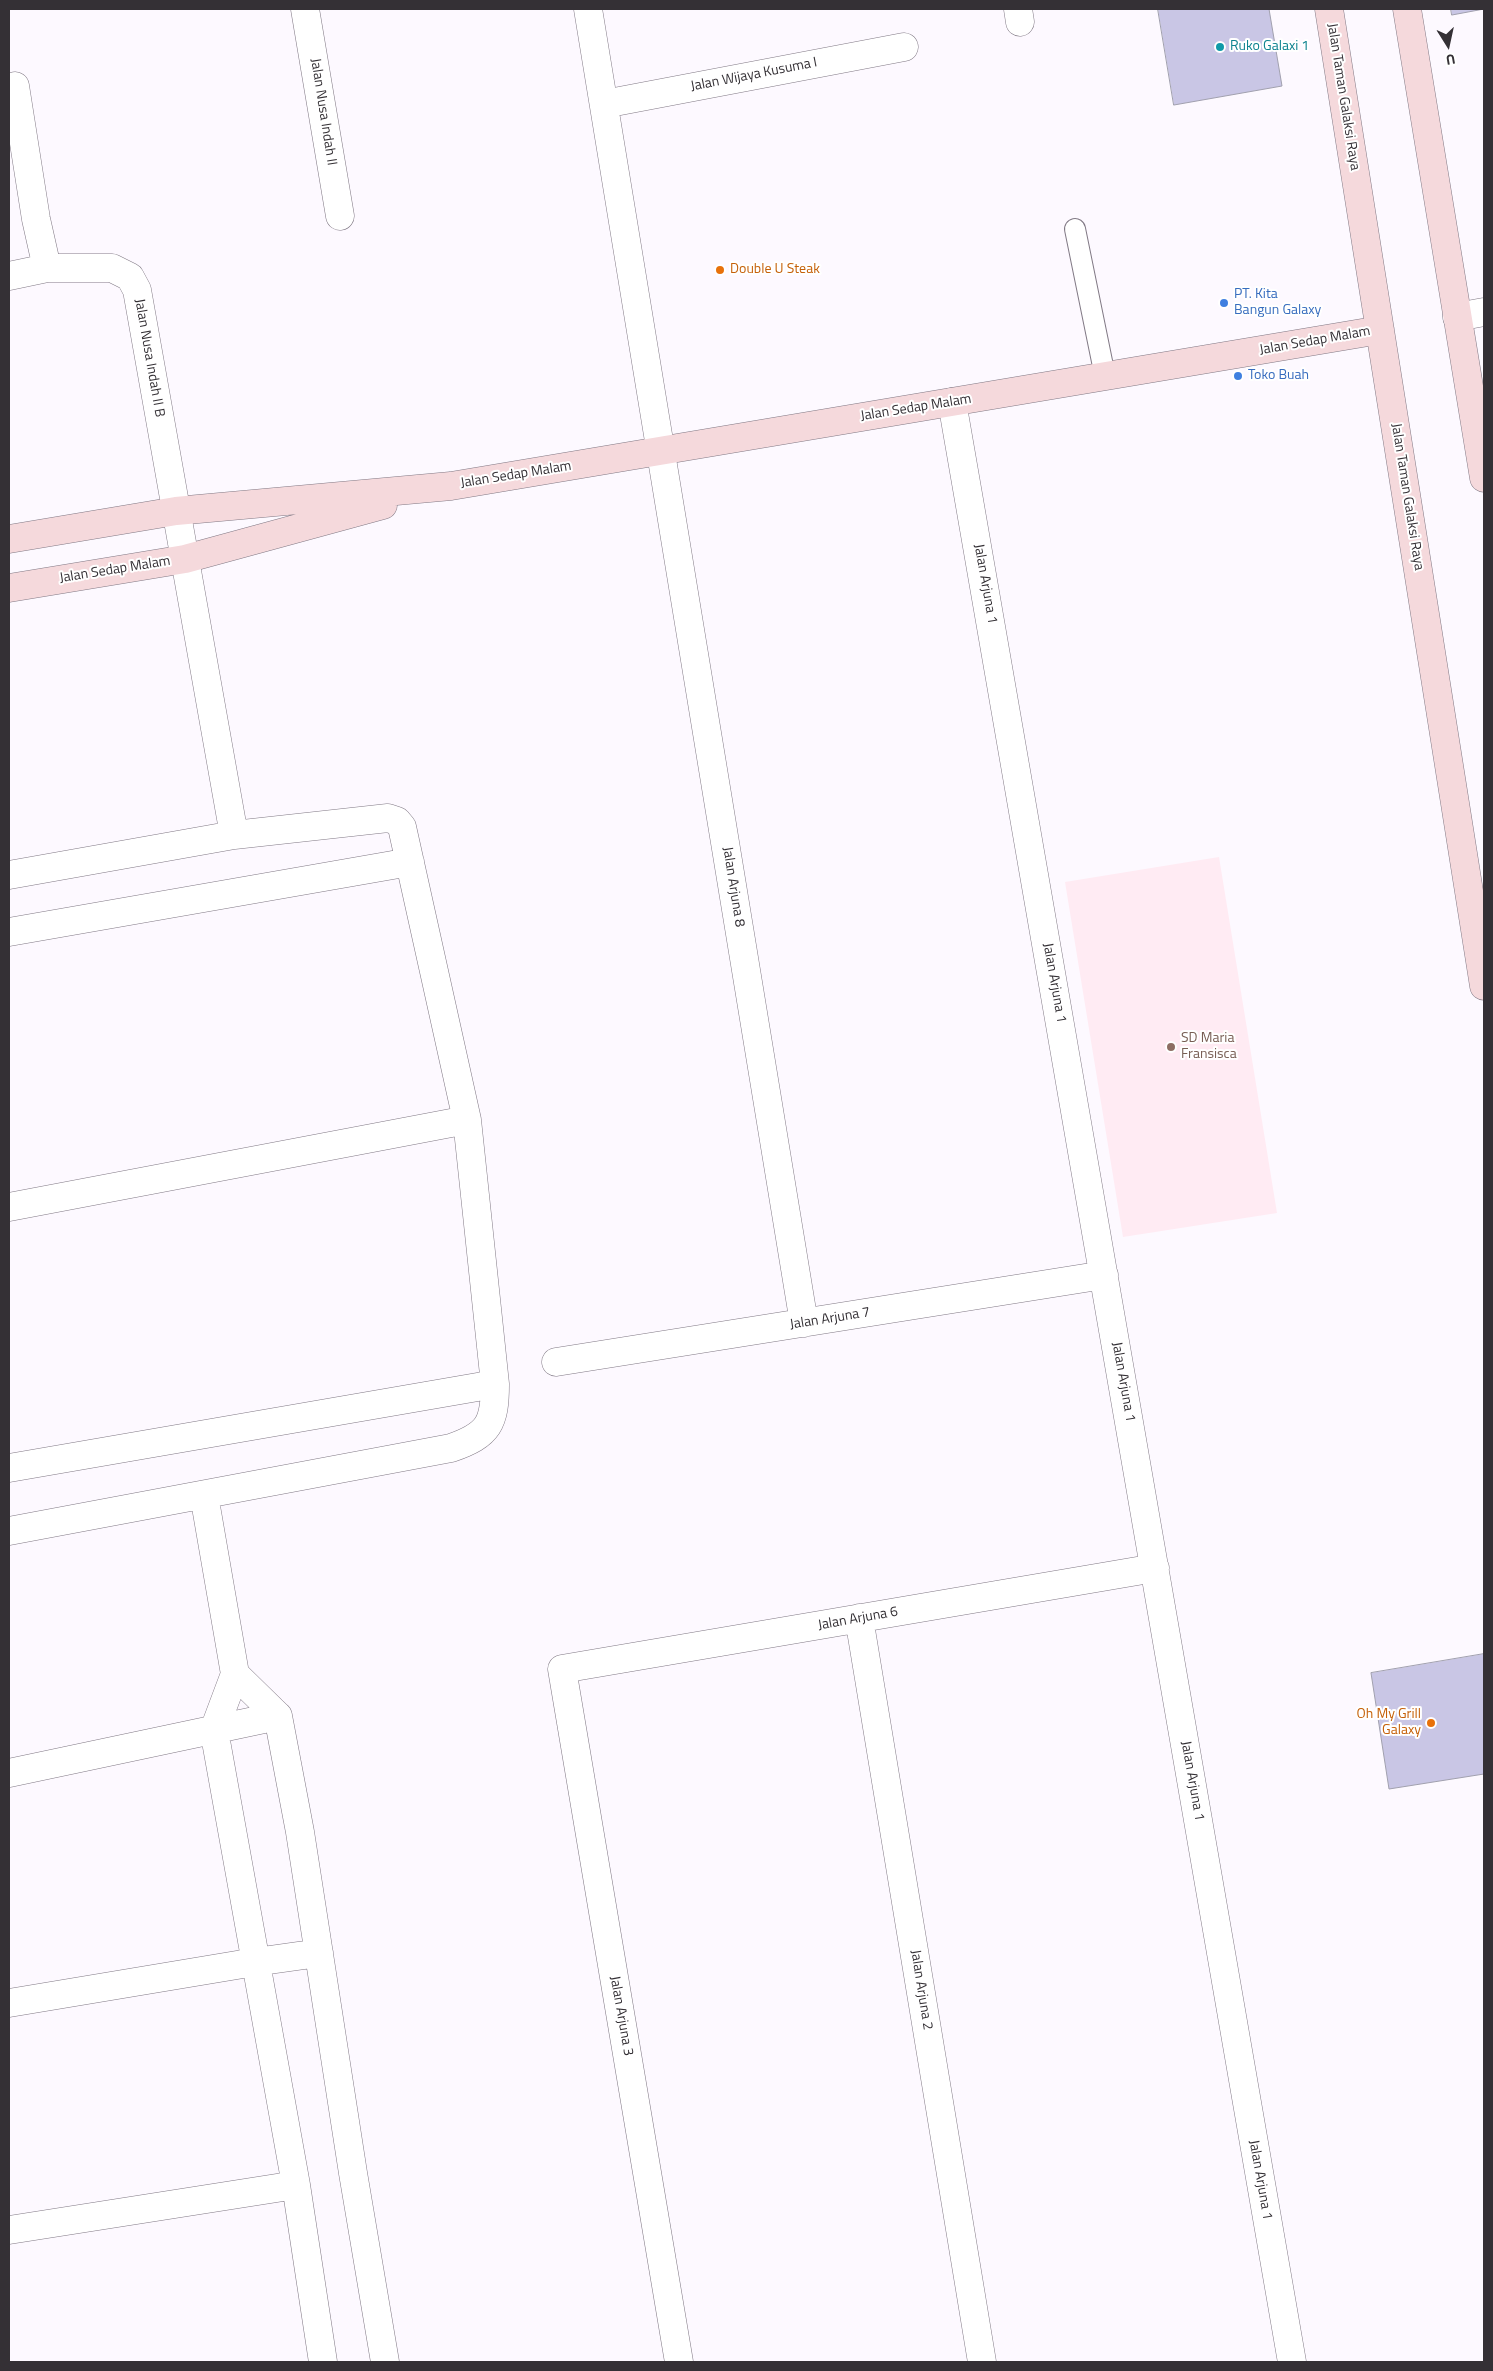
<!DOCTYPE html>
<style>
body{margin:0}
#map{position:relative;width:1493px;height:2371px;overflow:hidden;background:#fdf9ff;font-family:"Titillium Web",sans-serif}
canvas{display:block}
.frame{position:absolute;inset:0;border:10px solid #343035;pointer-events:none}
.north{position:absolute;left:1423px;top:20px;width:50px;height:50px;-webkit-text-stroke:4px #fff;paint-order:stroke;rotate:170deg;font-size:14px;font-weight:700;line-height:20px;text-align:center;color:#343035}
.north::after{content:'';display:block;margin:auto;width:18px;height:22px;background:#343035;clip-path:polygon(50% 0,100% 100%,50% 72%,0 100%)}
</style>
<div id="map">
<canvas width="1493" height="2371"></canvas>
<div class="frame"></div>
<div class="north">U</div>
</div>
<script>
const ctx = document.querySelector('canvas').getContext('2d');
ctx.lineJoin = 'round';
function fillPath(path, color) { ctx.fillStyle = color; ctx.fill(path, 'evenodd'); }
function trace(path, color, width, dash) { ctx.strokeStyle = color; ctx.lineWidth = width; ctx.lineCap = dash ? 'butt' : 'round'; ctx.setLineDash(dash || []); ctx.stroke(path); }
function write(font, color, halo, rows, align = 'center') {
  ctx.font = font + ' "Titillium Web",sans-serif'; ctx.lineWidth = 4; ctx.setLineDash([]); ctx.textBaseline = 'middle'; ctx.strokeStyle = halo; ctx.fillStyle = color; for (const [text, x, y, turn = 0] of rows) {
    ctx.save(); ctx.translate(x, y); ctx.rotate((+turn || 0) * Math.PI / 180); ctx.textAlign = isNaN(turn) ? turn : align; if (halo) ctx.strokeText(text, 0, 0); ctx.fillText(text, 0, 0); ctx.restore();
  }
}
const education = new Path2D(`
 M1219,857L1277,1213L1123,1237L1065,882Z`);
const building = new Path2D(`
 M1158,9H1269L1282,86L1174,105Z
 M1451,9H1484L1452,15Z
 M1484,1654V1774L1389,1789L1371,1673Z`);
const lane = new Path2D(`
 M1075,229L1105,376`);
const street = new Path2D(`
 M305,9L340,216
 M588,9L804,1323
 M1018,9L1020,22
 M604,104L904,47
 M9,276L47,268
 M1457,317L1484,312
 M952,402L1292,2362
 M9,875L234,835
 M9,932L410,862
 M9,1207L467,1120
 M556,1362L1104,1275
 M9,1468L495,1384
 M204,1495L235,1674
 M9,1531L451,1448C489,1435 495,1423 495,1384L467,1120L402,827L397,821L388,818L234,835L137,290L130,277L112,268H47L36,219L15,86
 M859,1618L982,2362
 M9,1773L278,1716
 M9,2003L255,1962L319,1953
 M9,2230L296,2185
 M323,2362L296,2185L214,1730L235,1674L278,1716L300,1832L353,2173L385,2362
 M679,2362L562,1669L1155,1568`);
const secondary = new Path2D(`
 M1329,9L1484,986
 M1407,9L1484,478
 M9,539L176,511L451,486L1380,330
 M9,588L185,559L383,505`);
const markers = [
 [1220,47,5,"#0f9aa8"],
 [720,270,5,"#e8710a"],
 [1224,303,5,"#3f7fe0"],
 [1238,376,5,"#3f7fe0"],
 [1171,1047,5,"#8d6e63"],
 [1431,1723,5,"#e8710a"]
];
const cultureNames = [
 ["Ruko Galaxi 1",1230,47]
];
const streetNames = [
 ["Jalan Wijaya Kusuma I",754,75,-11],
 ["Jalan Taman Galaksi Raya",1343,97,81],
 ["Jalan Nusa Indah II",323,112,81],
 ["Jalan Sedap Malam",1315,341,-10],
 ["Jalan Nusa Indah II B",149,358,80],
 ["Jalan Sedap Malam",916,408,-9],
 ["Jalan Sedap Malam",516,475,-9],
 ["Jalan Taman Galaksi Raya",1407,497,81],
 ["Jalan Sedap Malam",115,570,-9],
 ["Jalan Arjuna 1",985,584,80],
 ["Jalan Arjuna 8",733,887,81],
 ["Jalan Arjuna 1",1054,983,80],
 ["Jalan Arjuna 7",830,1319,-9],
 ["Jalan Arjuna 1",1123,1382,80],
 ["Jalan Arjuna 6",858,1619,-10],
 ["Jalan Arjuna 1",1192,1781,80],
 ["Jalan Arjuna 2",921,1990,81],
 ["Jalan Arjuna 3",621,2016,80],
 ["Jalan Arjuna 1",1260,2180,80]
];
const foodNames = [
 ["Double U Steak",730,270],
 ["Oh My Grill",1421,1715,"right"],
 ["Galaxy",1421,1731,"right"]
];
const shopNames = [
 ["PT. Kita",1234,295],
 ["Bangun Galaxy",1234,311],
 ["Toko Buah",1248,376]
];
const educationNames = [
 ["SD Maria",1181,1039],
 ["Fransisca",1181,1055]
];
fillPath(education, '#ffebf3');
fillPath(building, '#c9c6e5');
trace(building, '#a1a0ae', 1);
trace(lane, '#817985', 22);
trace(street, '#817985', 29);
trace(secondary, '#817985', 29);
trace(lane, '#fff', 20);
trace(street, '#fff', 28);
trace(secondary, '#f5d9dc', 28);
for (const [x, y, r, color] of markers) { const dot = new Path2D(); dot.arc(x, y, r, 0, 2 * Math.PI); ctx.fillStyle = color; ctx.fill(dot); trace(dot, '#fff', 2); }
write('14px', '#0d838f', '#fff', cultureNames, 'left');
write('14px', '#343035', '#fff', streetNames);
write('14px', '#c56008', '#fff', foodNames, 'left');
write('14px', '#366cbe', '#fff', shopNames, 'left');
write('14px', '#785e54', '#fff', educationNames, 'left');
</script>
